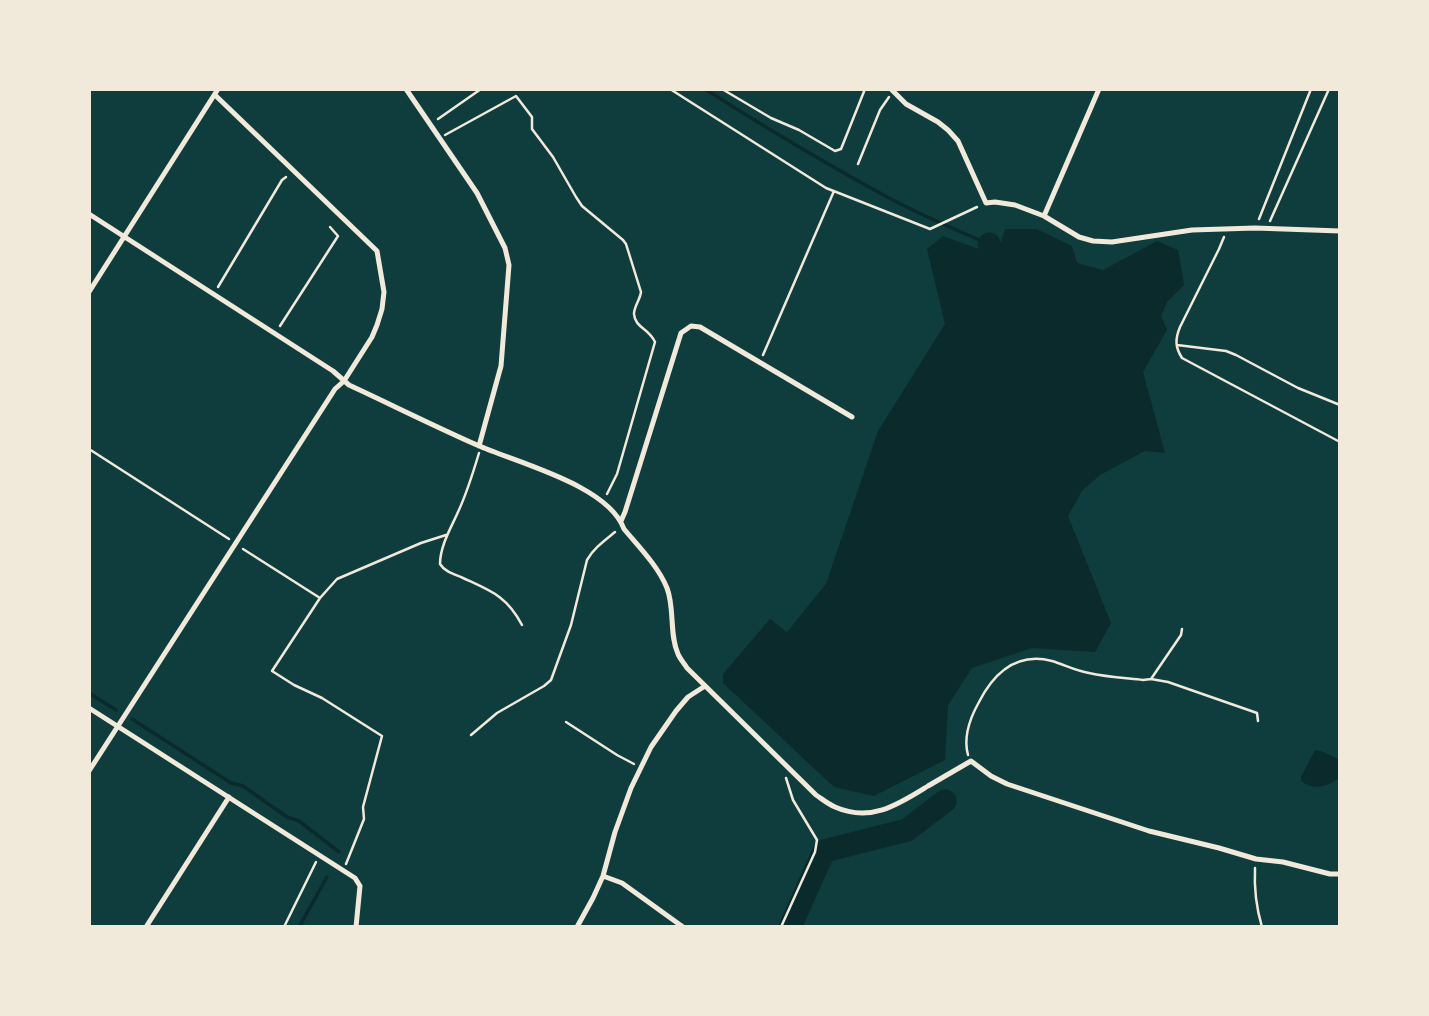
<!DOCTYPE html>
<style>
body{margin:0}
#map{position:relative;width:1429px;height:1016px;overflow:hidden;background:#0f3d3e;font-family:Barlow,sans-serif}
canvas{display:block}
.frame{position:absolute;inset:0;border:91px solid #f1e9da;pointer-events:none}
</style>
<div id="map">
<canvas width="1429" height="1016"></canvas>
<div class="frame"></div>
</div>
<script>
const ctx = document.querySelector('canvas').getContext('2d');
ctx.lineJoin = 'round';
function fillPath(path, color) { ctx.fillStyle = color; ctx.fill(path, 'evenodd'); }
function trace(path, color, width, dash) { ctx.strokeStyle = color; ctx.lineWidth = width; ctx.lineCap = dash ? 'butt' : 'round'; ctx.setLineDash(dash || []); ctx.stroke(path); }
const water = new Path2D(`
 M1005,229H1036L1072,246L1077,263L1103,270L1157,241L1178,250L1184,285L1167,302L1161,316L1167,330L1143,372L1165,453L1145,451L1100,475L1082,491L1068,516L1111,623L1095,652L1032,648L972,668L948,705L945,760L874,796L834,787L723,683V674L770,619L787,632L826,584L878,431L945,324L927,249L943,236L987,252L998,250Z
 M1315,750L1321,751L1340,760V777C1328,787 1313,791 1301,781V777Z`);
const stream = new Path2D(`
 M705,89C766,128 828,165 891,199C923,216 956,230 989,244
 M89,693L116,710
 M132,719L231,783L243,786L287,817L299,821L339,852
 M299,927L327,877`);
const river = new Path2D(`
 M989,244L1004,280
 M790,927L824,851L907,830L945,801`);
const path = new Path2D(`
 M670,89L826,188L930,229L977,207
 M722,89L771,118L799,130L835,151L841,149L865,89
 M438,119L481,89
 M445,135L516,96L532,117V129L553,157L576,197L582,206L623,240L626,244L641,292C640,300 634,306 634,314C635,328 649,328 655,342L617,474L607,494
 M858,164L880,110L889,97
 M1259,219L1311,89
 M1270,221L1329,89
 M1224,237L1219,249L1180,327C1175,339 1175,347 1182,358L1340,442
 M218,287L282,180L286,177
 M280,326L338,236L330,227
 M1177,345L1226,351L1236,355L1298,388L1340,405
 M763,355L834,191
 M89,449L229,539
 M479,453C473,473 467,493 458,512C451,528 440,546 440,564C445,572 454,574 463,578C491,591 507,596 522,625
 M243,549L320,598L272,671L294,685L322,698L382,736L363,807L364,819L346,864
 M320,598L337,579L421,543L446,535
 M1151,679L1168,682L1257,713L1258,721
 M566,722L617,755L634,764
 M471,735L497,713L544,686L551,680L571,625L587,560C594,548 604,541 615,532
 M968,755C963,737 970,718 979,702C994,673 1017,652 1052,661C1065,665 1076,671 1089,673C1106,677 1125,678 1143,680L1151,679L1181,635L1182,629
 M1255,868C1254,889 1256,907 1262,927
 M284,927L316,862
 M781,927L815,852L817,840L793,800L786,778`);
const minor = new Path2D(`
 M406,89L477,193L505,248L509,265L501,366L479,446
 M891,89L906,104L938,122L948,130L958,141L986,203L995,202L1015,205L1044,216L1079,237L1093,241L1112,242L1192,230L1255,228L1340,231
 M89,214L333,371L349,385C392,405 434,426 477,445C517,463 608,485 624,529C639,547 658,566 667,588C675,609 669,634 678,654C680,659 684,663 687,668L816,795C822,799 828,804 835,807C871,823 899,804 928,786C942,778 957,769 971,761L991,776L1007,784L1149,831L1219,848L1256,859L1283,862L1330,874H1340
 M1044,216L1099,89
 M89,292L218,89
 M621,521L625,512L681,333L691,326L700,327L852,417
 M89,708L355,878L360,886L356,927
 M89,771L335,389L344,381L372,337L377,325L382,309L384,292L377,251L215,95
 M603,876L622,883L683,927
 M146,927L229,797
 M577,927L593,898L603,876L615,832L631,788L651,747L676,711L688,697L705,686`);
fillPath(water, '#0a2a2b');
trace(stream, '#0a2a2b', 3.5);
trace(river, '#0a2a2b', 23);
trace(path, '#f1e9da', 2.5);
trace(minor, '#f1e9da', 5);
</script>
